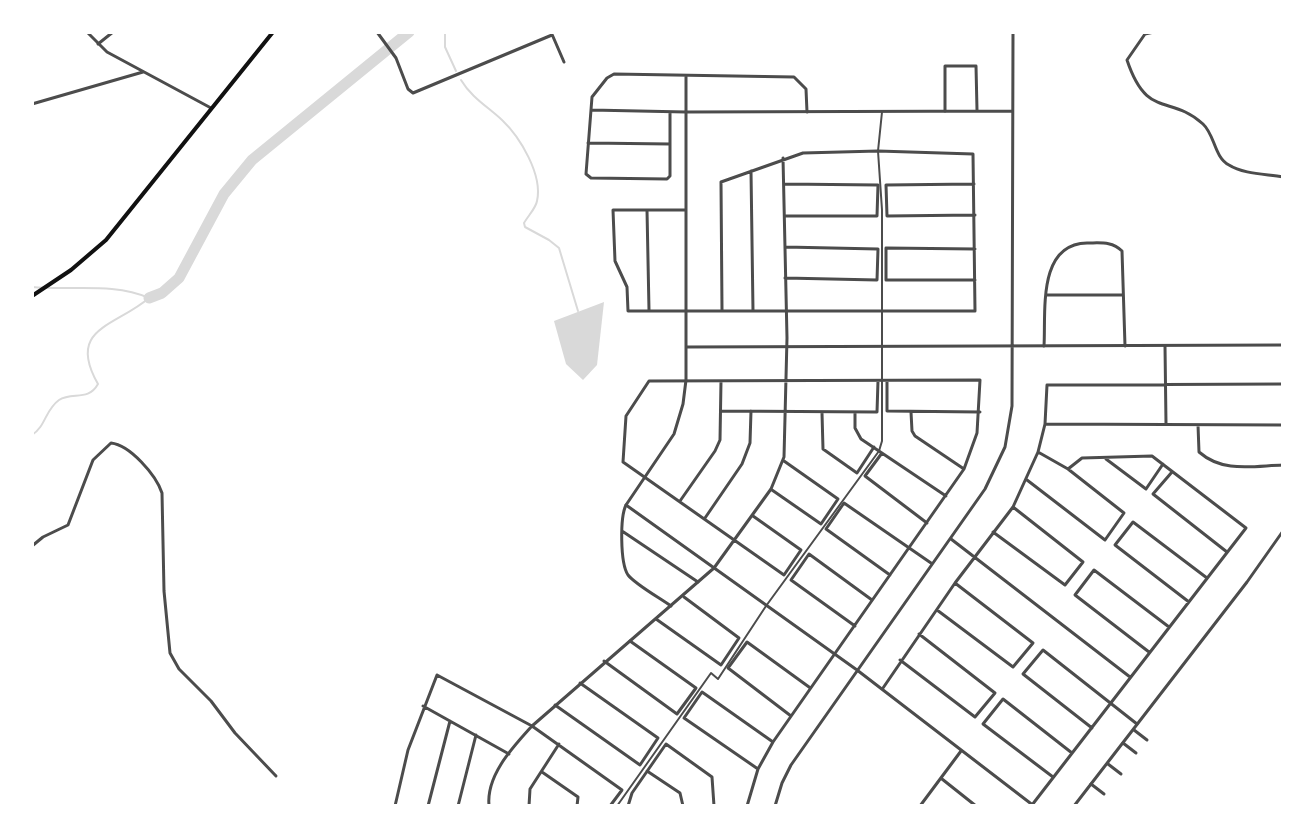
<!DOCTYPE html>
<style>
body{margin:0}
#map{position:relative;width:1315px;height:838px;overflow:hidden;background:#fff;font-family:"Asap Condensed",sans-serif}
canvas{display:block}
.frame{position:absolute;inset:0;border:34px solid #fff;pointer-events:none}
</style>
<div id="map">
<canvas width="1315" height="838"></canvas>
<div class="frame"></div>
</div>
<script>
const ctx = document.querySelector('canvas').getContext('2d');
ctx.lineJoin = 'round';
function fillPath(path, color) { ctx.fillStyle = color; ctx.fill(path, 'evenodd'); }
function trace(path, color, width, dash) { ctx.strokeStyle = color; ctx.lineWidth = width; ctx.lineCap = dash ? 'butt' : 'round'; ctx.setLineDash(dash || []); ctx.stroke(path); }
const water = new Path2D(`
 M604,302L597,365L583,380L566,364L554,321Z`);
const stream = new Path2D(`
 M445,32V47L456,71
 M461,80C471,97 488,107 502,120C520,137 543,175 537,201C536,208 528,216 524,223L525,227L549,240L559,248L578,311
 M32,287C71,291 113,282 149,298C115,327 66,328 98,384C88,402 72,391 59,400C45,410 46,426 32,435`);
const river = new Path2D(`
 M149,298L162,293L179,278L224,194L252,160L409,32`);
const pedestrian = new Path2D(`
 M617,806L711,673L718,679L766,606L879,451L882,441V210L878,151L882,112`);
const minor = new Path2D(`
 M377,32L396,58L408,89L413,93L552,35
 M551,32L564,62
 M1154,32L1145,34L1127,60C1147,120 1170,94 1203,124C1215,135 1214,157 1229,165C1243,174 1266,174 1283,177
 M98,44L113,32
 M591,110L686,112V77
 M945,111V66H976L977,110
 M670,112V176L667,179L591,178L586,174L592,97L607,78L614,74L794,77L806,89L807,112
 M588,143L670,144
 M751,171L753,311
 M784,184L878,185L877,216H785
 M974,184L886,185L887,216L975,215
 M647,210L649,310
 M685,210H613L615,261L627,287L628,311H975L973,154L878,151L803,153L721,182L722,310
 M785,247L878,249L877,280L785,278
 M975,249L886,248V280H975
 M1046,295H1122
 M1044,346C1046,312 1037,244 1087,243C1101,243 1112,241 1122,251L1125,346
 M1165,346L1166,424
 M887,381V411L980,412
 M721,411L877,412L878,381
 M855,412V428L861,439L946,496
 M911,412L912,431L915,436L964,469
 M822,413L823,449L857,473L874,447
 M1045,424L1283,425
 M1198,425L1199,452C1223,473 1252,466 1283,465
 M882,453L865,476L927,523
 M1106,459L1146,489L1163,464
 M1172,472L1153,494L1227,552
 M1027,480L1105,540L1124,513L1068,469L1038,452
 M772,490L821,524L838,499L784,461
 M680,501L715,451L720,440L721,381
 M626,505C620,517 620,563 628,575C636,585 660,598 671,606
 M705,518L742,464L750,443L751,411
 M622,531L698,582
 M993,532L1065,585L1083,562L1013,507
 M951,539L1130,677
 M32,546L43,537L68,525L93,460L111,443C130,445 156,475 162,493L164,591L170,653L179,669L211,701L235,733L276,776
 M714,568L771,489L784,457L787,338L783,158
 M890,575L826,529L844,503L931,563
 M1189,602L1115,545L1133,522L1207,578
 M937,610L1013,667L1033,643L955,583
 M656,619L721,665L739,638L684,597
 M855,626L791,580L809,554L872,600
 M1149,652L1075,595L1094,570L1169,627
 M900,660L975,717L995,693L919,634
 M604,661L677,714L696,688L630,641
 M883,688L955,583L1013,507L1038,452L1045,424L1047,385L1283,384
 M555,705L640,765L658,738L580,683
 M423,706L509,754
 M791,716L728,668L747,642L809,687
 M1092,728L1023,674L1043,650L1137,724
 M1134,730L1147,740
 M1123,743L1136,753
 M1108,764L1121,774
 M758,769L684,718L702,692L773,742
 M647,771L680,793L683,806
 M542,772L578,797L577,806
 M1053,777L983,724L1003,699L1072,753
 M942,779L976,806
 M1091,784L1104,794
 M1032,805L1246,528L1152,456L1082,458L1068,469
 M395,806L408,750L437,675L532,726L622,790L610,806
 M428,806L450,721
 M458,806L476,735
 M489,806C486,775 513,747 532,726
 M529,806L530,789L559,744
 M628,806L632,793L666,744L712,777L714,806
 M747,806L758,769L773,742L964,469L977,433L980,380L649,381L626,416L623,462L784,575L801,550L753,516
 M920,806L961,751`);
const tertiary = new Path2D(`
 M87,32L107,52L211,108
 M32,104L143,72
 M1012,111L686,112V380L683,404L674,434L626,505L857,670L1034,806
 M687,347L1283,345
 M532,726L714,568
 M775,806L782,783L791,765L985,489L1005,447L1012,406L1013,32
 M1074,806L1247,582L1283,531`);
const trunk = new Path2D(`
 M32,296L71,270L106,240L273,32`);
fillPath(water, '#d9d9d9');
trace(stream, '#d9d9d9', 2);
trace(river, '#d9d9d9', 11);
trace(pedestrian, '#4c4c4c', 2);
trace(minor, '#4c4c4c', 3);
trace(tertiary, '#4c4c4c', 3);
trace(trunk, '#111', 4);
</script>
